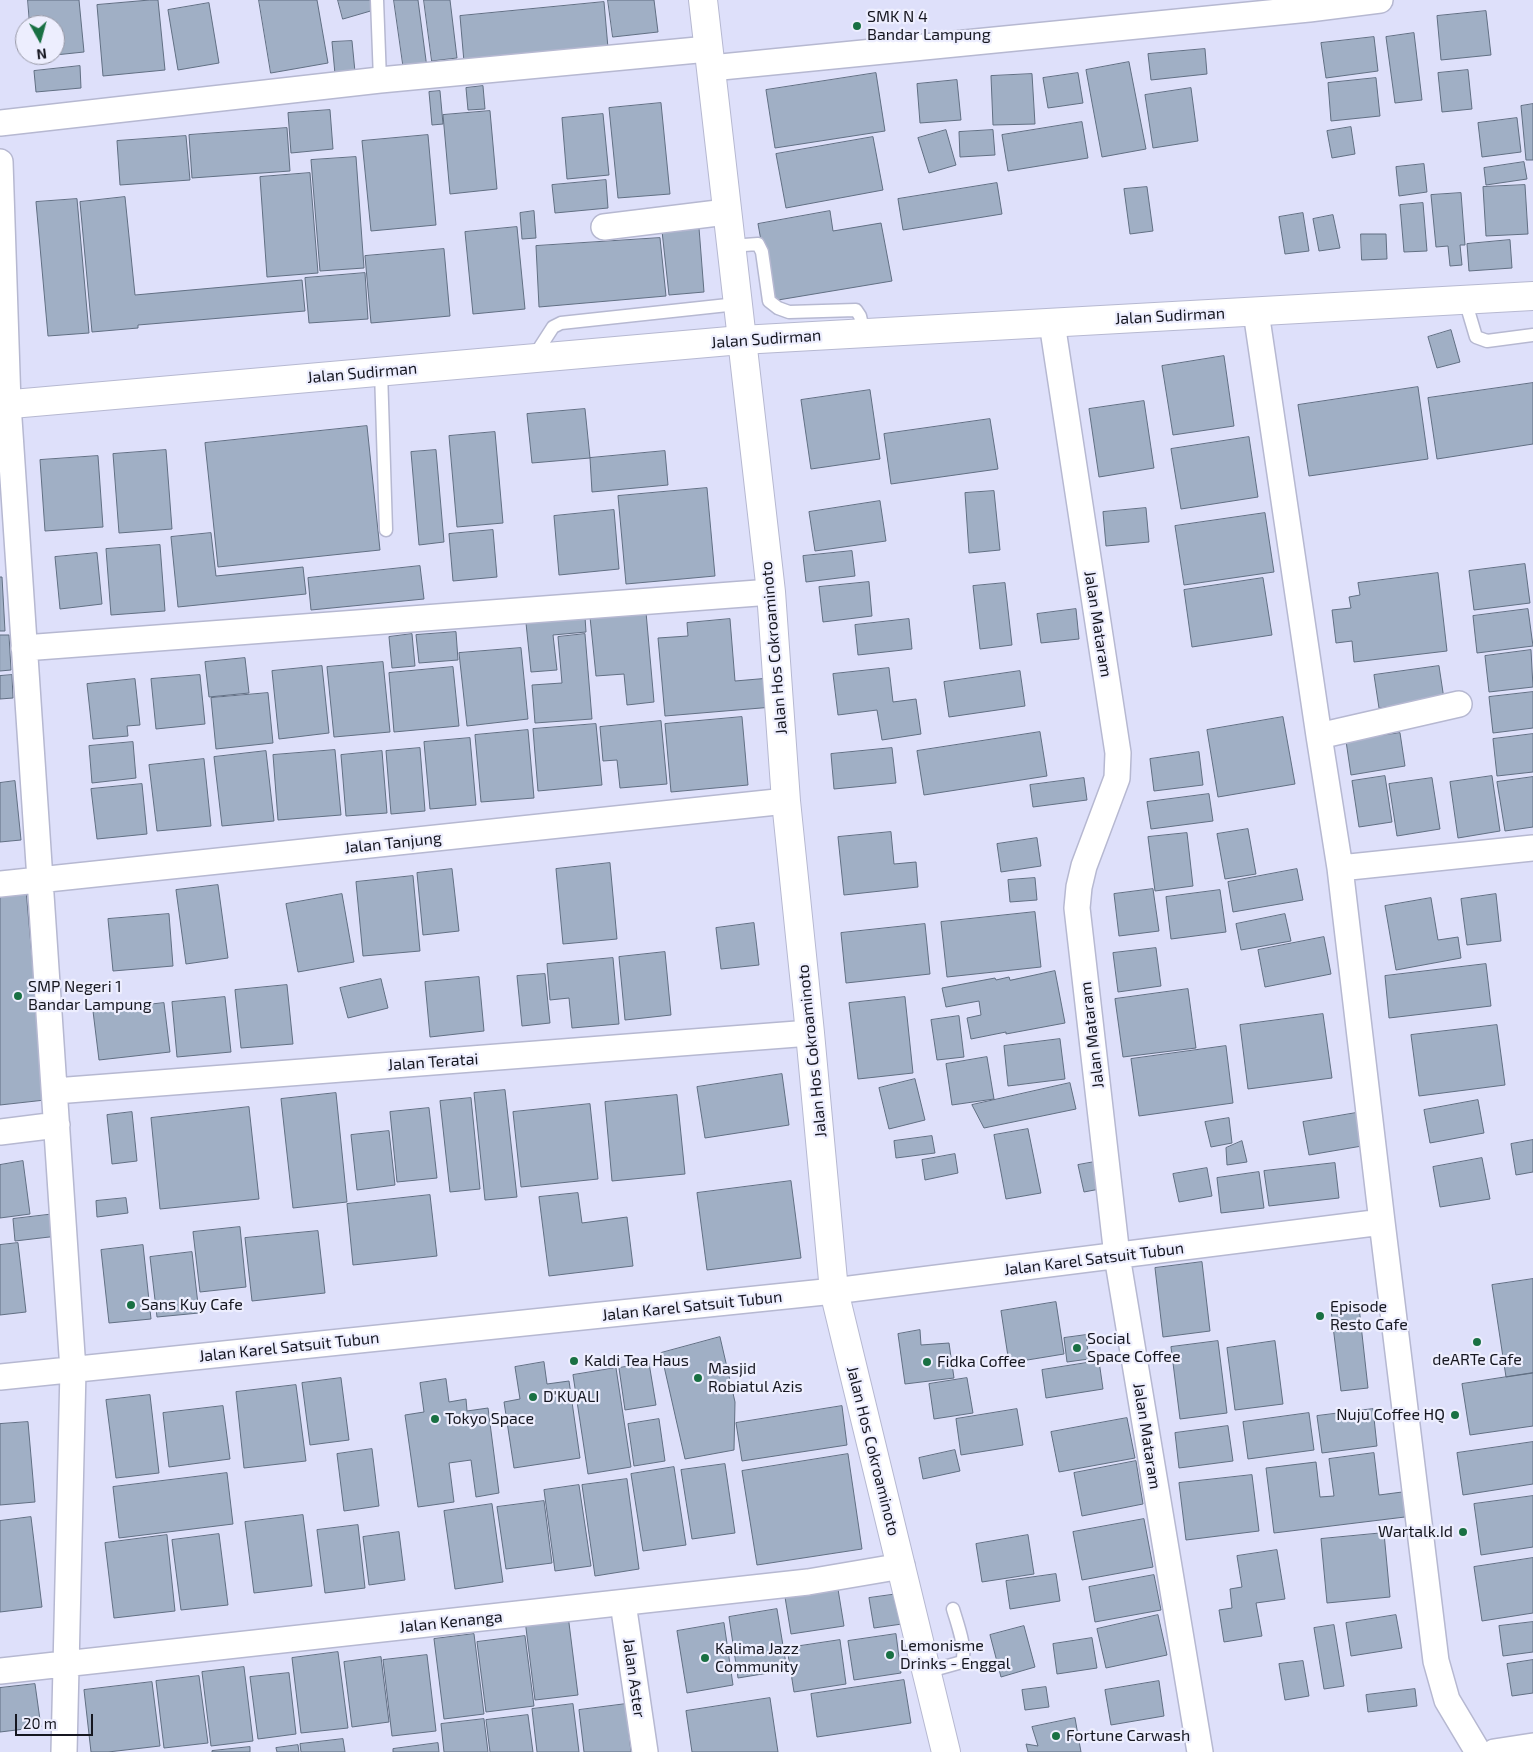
<!DOCTYPE html>
<style>
body{margin:0}
#map{position:relative;width:1533px;height:1752px;overflow:hidden;background:#dee0fa;font-family:"Exo 2",sans-serif}
canvas{display:block}
.north{position:absolute;left:15px;top:15px;width:50px;height:50px;box-sizing:border-box;background:#edeefe;border:1px solid #9798a5;border-radius:50%;rotate:173deg;font-size:14px;font-weight:700;line-height:20px;text-align:center;color:#161720}
.north::after{content:'';display:block;margin:auto;width:18px;height:22px;background:#197043;clip-path:polygon(50% 0,100% 100%,50% 72%,0 100%)}
.scale{position:absolute;left:15px;top:1714px;width:78px;height:22px;box-sizing:border-box;border:2px solid #161720;border-top:0;padding-left:6px;font-size:15px;line-height:18px;white-space:nowrap;color:#161720;-webkit-text-stroke:4px #edeefe;paint-order:stroke}
</style>
<div id="map">
<canvas width="1533" height="1752"></canvas>
<div class="north">N</div>
<div class="scale">20 m</div>
</div>
<script>
const ctx = document.querySelector('canvas').getContext('2d');
ctx.lineJoin = 'round';
function fillPath(path, color) { ctx.fillStyle = color; ctx.fill(path, 'evenodd'); }
function trace(path, color, width, dash) { ctx.strokeStyle = color; ctx.lineWidth = width; ctx.lineCap = dash ? 'butt' : 'round'; ctx.setLineDash(dash || []); ctx.stroke(path); }
function write(font, color, halo, rows, align = 'center') {
  ctx.font = font + ' "Exo 2",sans-serif'; ctx.lineWidth = 4.5; ctx.setLineDash([]); ctx.textBaseline = 'middle'; ctx.strokeStyle = halo; ctx.fillStyle = color; for (const [text, x, y, turn = 0] of rows) {
    ctx.save(); ctx.translate(x, y); ctx.rotate((+turn || 0) * Math.PI / 180); ctx.textAlign = isNaN(turn) ? turn : align; if (halo) ctx.strokeText(text, 0, 0); ctx.fillText(text, 0, 0); ctx.restore();
  }
}
const building = new Path2D(`
 M28,0H79L84,52L55,55V25H30Z
 M150,0H158L165,70L103,76L97,5Z
 M259,0H317L328,63L271,73Z
 M338,0H371L374,10L343,19Z
 M394,0H418L427,68L404,71Z
 M424,0H450L457,58L432,61Z
 M608,0H654L658,32L613,37Z
 M604,2L608,48L464,62L460,16Z
 M209,3L219,63L178,70L168,10Z
 M1486,11L1491,55L1441,60L1437,16Z
 M1414,33L1422,100L1395,103L1386,37Z
 M1374,37L1378,71L1326,78L1321,43Z
 M352,41L355,72L335,74L332,42Z
 M1205,49L1207,74L1151,80L1148,54Z
 M1129,62L1146,149L1102,157L1086,70Z
 M80,66L81,88L36,92L34,71Z
 M1468,70L1472,109L1442,112L1438,73Z
 M876,73L885,131L775,148L766,90Z
 M1078,73L1083,103L1048,108L1043,78Z
 M1032,74L1035,124L993,125L991,76Z
 M1376,78L1380,116L1331,121L1328,83Z
 M957,80L961,120L920,123L917,84Z
 M483,86L485,109L468,110L466,88Z
 M1191,88L1198,141L1153,148L1145,95Z
 M440,91L443,124L432,125L429,92Z
 M661,103L670,194L618,198L609,108Z
 M1533,104V160H1526L1521,106Z
 M330,110L333,149L291,153L288,113Z
 M490,111L497,189L450,194L443,115Z
 M603,114L609,175L567,179L562,118Z
 M1517,118L1521,152L1482,157L1478,123Z
 M1082,122L1088,158L1008,171L1002,135Z
 M1351,127L1355,154L1332,158L1327,131Z
 M287,128L290,171L192,178L189,135Z
 M946,130L956,165L929,173L918,138Z
 M993,130L995,155L960,157L959,132Z
 M428,135L436,225L371,231L362,141Z
 M186,136L190,180L120,185L117,141Z
 M873,137L883,190L786,208L776,154Z
 M356,157L364,268L320,271L311,160Z
 M1524,162L1527,179L1486,185L1484,168Z
 M1424,164L1427,192L1399,196L1396,167Z
 M310,173L318,273L267,277L260,177Z
 M606,180L608,208L555,213L552,185Z
 M997,183L1002,214L903,230L898,199Z
 M1525,185L1528,234L1486,236L1483,187Z
 M1147,187L1153,231L1130,234L1124,189Z
 M1461,193L1465,245H1460L1462,265L1450,266L1448,246L1436,247L1431,195Z
 M125,197L135,295L302,280L305,311L138,325V328L92,332L80,202Z
 M77,199L89,333L48,336L36,202Z
 M1423,203L1427,251L1404,252L1400,205Z
 M534,211L536,238L522,239L520,213Z
 M830,211L833,231L881,223L892,281L772,301L758,224Z
 M1303,213L1309,251L1285,254L1279,217Z
 M1333,215L1340,248L1319,251L1313,219Z
 M517,227L525,309L473,314L465,232Z
 M699,228L704,292L669,295L662,231Z
 M1361,234H1386L1387,259L1362,260Z
 M660,238L666,296L539,307L536,246Z
 M1510,240L1512,268L1469,271L1467,244Z
 M444,249L450,316L371,323L365,256Z
 M365,273L368,319L309,323L305,278Z
 M1451,330L1460,362L1437,368L1428,337Z
 M1224,356L1234,426L1173,435L1162,366Z
 M1533,383V444L1437,459L1428,398Z
 M1418,387L1428,459L1309,476L1298,405Z
 M870,390L880,459L811,469L801,400Z
 M1144,401L1154,468L1099,477L1089,409Z
 M585,409L590,458L532,463L527,414Z
 M990,419L998,469L891,484L884,434Z
 M367,426L380,550L218,567L205,443Z
 M495,432L503,523L457,527L449,436Z
 M1249,437L1258,497L1181,509L1171,449Z
 M166,450L172,529L119,533L113,454Z
 M436,450L444,542L419,545L411,452Z
 M665,451L668,485L592,492L590,458Z
 M98,456L103,527L45,531L40,460Z
 M707,488L715,576L626,584L618,496Z
 M994,491L1000,550L969,553L965,493Z
 M880,501L886,541L815,551L809,512Z
 M1146,508L1149,542L1106,546L1103,512Z
 M614,510L619,569L559,575L554,516Z
 M1265,513L1274,572L1184,585L1175,526Z
 M493,530L497,577L453,581L449,534Z
 M211,533L216,576L303,567L306,594L178,607L171,537Z
 M160,545L165,611L111,615L106,549Z
 M852,551L855,576L806,582L803,556Z
 M97,553L102,604L60,609L55,557Z
 M1525,564L1530,603L1474,610L1469,571Z
 M420,566L424,599L311,610L308,578Z
 M1438,573L1447,651L1354,662L1352,641L1336,643L1332,610L1351,608L1349,597L1360,595L1358,583Z
 M0,577H2L5,631H0Z
 M1263,578L1272,635L1192,647L1184,590Z
 M869,582L872,616L823,622L819,587Z
 M1005,583L1012,645L980,649L973,586Z
 M1076,609L1079,639L1041,643L1037,614Z
 M1528,609L1533,646L1477,653L1473,616Z
 M646,612L654,702L627,705L624,674L596,676L590,617Z
 M585,617L586,632L553,635L557,670L531,672L526,623Z
 M730,619L735,681L770,678L773,707L665,716L658,638L688,636L687,623Z
 M909,619L912,649L858,655L855,625Z
 M456,632L458,660L419,663L416,635Z
 M412,634L415,666L392,668L389,637Z
 M585,634L592,719L535,723L532,685L562,683L558,637Z
 M0,635H9L11,670L0,671Z
 M521,648L528,719L467,726L459,653Z
 M1531,650L1533,687L1489,692L1485,656Z
 M245,658L249,693L209,697L205,662Z
 M383,662L390,732L334,737L327,667Z
 M322,666L329,733L279,739L272,671Z
 M1439,666L1444,699L1379,708L1374,675Z
 M453,667L459,726L394,732L389,673Z
 M889,668L893,702L916,699L921,734L882,740L877,710L838,715L833,674Z
 M1020,671L1025,706L949,717L944,682Z
 M12,675L13,698L0,699V676Z
 M200,675L205,724L156,729L151,679Z
 M135,679L140,725L127,726L128,736L93,739L87,684Z
 M1533,692V728L1493,733L1489,697Z
 M268,693L273,743L216,749L211,698Z
 M742,717L748,785L671,792L665,724Z
 M1283,717L1295,784L1218,797L1207,730Z
 M661,721L667,784L620,788L617,760L603,761L600,727Z
 M596,724L602,785L538,791L533,729Z
 M528,730L534,798L481,802L475,735Z
 M1040,732L1047,776L924,795L917,751Z
 M1400,733L1405,766L1351,775L1346,741Z
 M1533,734V772L1497,776L1493,739Z
 M470,738L476,805L430,809L424,742Z
 M133,742L136,778L92,783L89,746Z
 M420,748L425,811L391,814L386,751Z
 M892,748L896,783L834,789L831,754Z
 M335,750L341,815L278,820L273,755Z
 M266,751L274,821L222,826L214,757Z
 M382,751L387,813L346,816L341,755Z
 M1199,752L1203,785L1154,791L1150,759Z
 M204,759L211,826L157,831L149,765Z
 M1385,776L1392,822L1359,827L1352,781Z
 M1492,776L1500,831L1458,838L1450,782Z
 M1533,777V827L1505,831L1497,782Z
 M1084,778L1087,800L1033,807L1030,785Z
 M1432,778L1440,829L1397,836L1389,784Z
 M15,781L21,840L0,842V783Z
 M142,784L147,834L97,839L91,789Z
 M1209,794L1213,821L1151,829L1147,802Z
 M1248,829L1256,874L1225,879L1217,834Z
 M891,832L894,864L916,862L918,887L844,895L838,837Z
 M1187,833L1193,886L1155,891L1148,837Z
 M1037,838L1041,866L1001,872L997,844Z
 M610,863L617,939L563,944L556,869Z
 M452,869L459,931L423,935L417,873Z
 M1297,869L1303,900L1233,912L1228,882Z
 M413,876L420,951L363,956L356,882Z
 M1035,878L1037,900L1010,902L1008,880Z
 M218,885L228,958L186,964L176,890Z
 M1153,889L1159,931L1119,936L1114,894Z
 M26,890L45,1100L0,1105V892Z
 M1220,890L1226,932L1171,939L1166,897Z
 M342,894L354,962L298,972L286,904Z
 M1496,894L1501,941L1467,945L1461,899Z
 M1431,898L1438,940L1458,937L1461,958L1396,970L1385,906Z
 M1035,912L1041,967L947,977L941,922Z
 M169,914L173,966L113,971L108,919Z
 M1285,914L1291,941L1241,950L1236,924Z
 M754,923L759,965L721,969L716,928Z
 M925,924L930,974L846,983L841,933Z
 M1324,937L1331,974L1265,987L1258,950Z
 M1156,948L1161,986L1118,992L1113,953Z
 M665,952L671,1015L625,1020L619,957Z
 M613,958L619,1024L572,1028L569,998L550,1000L547,964Z
 M1486,964L1491,1006L1389,1018L1385,976Z
 M1055,971L1065,1023L1006,1034V1032L971,1039L967,1018L981,1015L979,1001L946,1007L942,988L995,978L996,980L1009,977L1010,980Z
 M545,974L550,1023L522,1026L517,976Z
 M479,977L484,1031L430,1037L425,982Z
 M381,979L388,1008L348,1018L340,988Z
 M287,985L293,1044L241,1048L235,990Z
 M1188,989L1196,1048L1123,1057L1115,999Z
 M225,997L231,1052L177,1057L172,1002Z
 M905,997L913,1073L858,1079L849,1003Z
 M164,1003L170,1052L99,1060L93,1011Z
 M1323,1014L1332,1078L1248,1089L1240,1025Z
 M959,1016L964,1057L937,1060L931,1020Z
 M1497,1025L1505,1085L1419,1096L1411,1035Z
 M1060,1039L1065,1079L1008,1086L1004,1046Z
 M1226,1046L1233,1103L1139,1116L1131,1059Z
 M987,1057L994,1099L952,1105L946,1064Z
 M782,1074L789,1125L705,1138L697,1087Z
 M915,1079L925,1120L889,1129L879,1088Z
 M1070,1083L1076,1109L984,1128L972,1105Z
 M505,1090L517,1197L485,1200L474,1093Z
 M336,1093L347,1202L293,1208L281,1099Z
 M677,1095L685,1174L612,1181L605,1102Z
 M471,1098L480,1189L450,1192L440,1101Z
 M1478,1100L1484,1133L1430,1143L1424,1110Z
 M590,1104L598,1179L521,1187L513,1112Z
 M249,1107L259,1199L160,1209L151,1118Z
 M429,1108L437,1178L397,1182L390,1112Z
 M132,1112L137,1161L112,1164L107,1115Z
 M1356,1113L1362,1146L1309,1155L1303,1122Z
 M1229,1118L1232,1143L1211,1147L1205,1122Z
 M1028,1129L1041,1193L1006,1199L994,1135Z
 M389,1131L395,1185L357,1190L351,1135Z
 M932,1136L935,1153L896,1158L894,1141Z
 M1533,1140V1172L1516,1175L1511,1144Z
 M1242,1141L1247,1162L1227,1165L1226,1148Z
 M955,1154L958,1173L925,1180L922,1160Z
 M1482,1158L1490,1199L1440,1207L1433,1167Z
 M23,1161L30,1214L0,1218V1165Z
 M1100,1161L1105,1188L1084,1192L1078,1165Z
 M1335,1163L1339,1198L1269,1206L1264,1171Z
 M1207,1168L1212,1196L1179,1202L1173,1174Z
 M1259,1172L1264,1208L1221,1213L1217,1178Z
 M791,1181L801,1258L707,1270L697,1193Z
 M578,1193L582,1223L627,1217L633,1266L549,1276L539,1197Z
 M430,1195L437,1256L353,1265L347,1204Z
 M126,1198L128,1213L97,1217L96,1201Z
 M55,1214L58,1236L15,1241L13,1219Z
 M240,1227L246,1287L200,1292L193,1232Z
 M318,1231L325,1293L252,1301L245,1238Z
 M18,1243L26,1312L0,1315V1245Z
 M143,1245L151,1319L109,1323L101,1250Z
 M192,1252L199,1313L157,1317L150,1257Z
 M1202,1262L1210,1331L1163,1337L1155,1268Z
 M1533,1279V1373L1506,1377L1492,1285Z
 M1056,1302L1064,1354L1009,1363L1001,1311Z
 M1359,1307L1368,1388L1341,1391L1331,1310Z
 M920,1330L921,1345L949,1343L954,1378L905,1384L898,1334Z
 M1086,1335L1089,1359L1067,1362L1064,1338Z
 M720,1337L735,1402L734,1450L685,1459L661,1353Z
 M1218,1341L1227,1413L1180,1419L1171,1347Z
 M1275,1341L1283,1404L1235,1410L1227,1348Z
 M1099,1361L1103,1389L1046,1398L1042,1370Z
 M544,1362L547,1384L569,1381L580,1458L514,1468L504,1402L520,1399L515,1367Z
 M649,1363L656,1405L625,1410L619,1368Z
 M616,1368L631,1467L588,1474L573,1375Z
 M1533,1373V1426L1470,1435L1462,1384Z
 M341,1378L349,1440L310,1445L302,1383Z
 M967,1378L973,1413L934,1419L929,1384Z
 M446,1379L449,1402L466,1399L467,1411L488,1408L499,1493L476,1497L471,1460L449,1463L454,1502L418,1507L405,1415L424,1412L420,1383Z
 M296,1385L306,1461L244,1468L236,1392Z
 M150,1395L159,1473L116,1478L106,1400Z
 M223,1406L230,1459L169,1467L163,1413Z
 M842,1406L847,1445L742,1461L736,1423Z
 M1017,1409L1023,1445L961,1455L956,1419Z
 M1373,1409L1377,1446L1322,1453L1317,1416Z
 M1309,1413L1314,1450L1248,1459L1243,1422Z
 M1127,1418L1135,1458L1059,1472L1051,1432Z
 M659,1419L665,1461L634,1466L628,1424Z
 M28,1422L35,1502L0,1505V1424Z
 M1228,1426L1233,1461L1179,1468L1175,1433Z
 M1533,1442V1484L1463,1495L1457,1453Z
 M372,1449L379,1506L344,1511L337,1454Z
 M955,1450L960,1471L923,1479L919,1458Z
 M1374,1453L1379,1495L1410,1491L1413,1516L1274,1533L1266,1468L1316,1462L1320,1497L1334,1496L1329,1459Z
 M848,1454L862,1549L757,1565L742,1471Z
 M1136,1461L1143,1504L1082,1516L1074,1473Z
 M725,1464L735,1533L692,1539L681,1470Z
 M674,1467L686,1545L643,1551L631,1474Z
 M227,1473L233,1524L119,1538L113,1487Z
 M1252,1475L1259,1531L1186,1540L1179,1483Z
 M627,1479L639,1569L595,1576L582,1485Z
 M579,1485L591,1566L555,1571L544,1490Z
 M1533,1496V1547L1481,1555L1474,1504Z
 M544,1501L552,1563L506,1569L497,1507Z
 M492,1504L503,1582L455,1589L444,1511Z
 M303,1515L312,1586L254,1593L245,1522Z
 M31,1517L42,1607L0,1612V1521Z
 M1144,1519L1153,1567L1082,1580L1073,1532Z
 M358,1525L365,1588L325,1593L317,1530Z
 M399,1532L405,1580L369,1585L363,1537Z
 M1384,1533L1390,1597L1327,1603L1321,1539Z
 M219,1534L228,1605L181,1610L172,1540Z
 M167,1535L175,1611L114,1618L105,1543Z
 M1028,1535L1034,1574L982,1582L976,1544Z
 M1277,1550L1285,1599L1256,1603L1262,1636L1224,1642L1219,1610L1232,1608L1230,1589L1242,1587L1237,1556Z
 M1533,1558V1613L1482,1621L1474,1567Z
 M1056,1574L1060,1601L1010,1609L1006,1581Z
 M1154,1575L1161,1610L1095,1622L1089,1587Z
 M838,1589L844,1626L791,1634L785,1597Z
 M898,1594L902,1624L874,1628L869,1598Z
 M777,1609L787,1670L738,1678L729,1617Z
 M568,1615L578,1695L535,1700L525,1620Z
 M1158,1615L1167,1655L1106,1668L1097,1629Z
 M1396,1615L1402,1648L1351,1656L1346,1623Z
 M1533,1622V1652L1503,1656L1499,1626Z
 M724,1623L733,1685L687,1693L677,1631Z
 M1334,1625L1344,1686L1324,1689L1314,1628Z
 M1024,1626L1035,1667L1001,1677L990,1635Z
 M474,1634L484,1714L444,1719L434,1639Z
 M896,1634L901,1673L854,1680L848,1641Z
 M525,1636L534,1706L486,1712L477,1642Z
 M1092,1638L1097,1668L1057,1674L1053,1644Z
 M840,1640L846,1684L794,1692L787,1648Z
 M338,1652L348,1728L301,1733L292,1658Z
 M427,1655L436,1731L392,1736L383,1660Z
 M381,1657L389,1722L352,1727L344,1662Z
 M1533,1660V1693L1512,1696L1507,1664Z
 M1303,1661L1309,1696L1285,1700L1279,1664Z
 M244,1667L253,1741L211,1746L202,1672Z
 M289,1673L296,1734L258,1739L250,1677Z
 M199,1676L208,1743L164,1748L156,1681Z
 M904,1680L911,1723L817,1737L811,1694Z
 M1159,1681L1164,1716L1111,1725L1105,1690Z
 M152,1682L160,1746L108,1752H91L84,1690Z
 M35,1684L41,1727L0,1732V1688Z
 M1046,1687L1049,1707L1025,1710L1022,1690Z
 M1415,1689L1417,1706L1368,1712L1366,1695Z
 M770,1698L778,1752H692L686,1711Z
 M573,1704L579,1752H537L532,1709Z
 M626,1704L631,1752H584L579,1710Z
 M528,1715L533,1752H490L486,1720Z
 M1075,1718L1081,1752H1028L1026,1744L1038,1746L1032,1727Z
 M484,1719L488,1752H444L441,1724Z
 M343,1739L345,1752H301L300,1744Z
 M438,1743L439,1752H393V1749Z
 M298,1745L299,1752H277L276,1748Z
 M250,1747V1752H212V1751Z`);
const lane = new Path2D(`
 M377,0L380,80
 M730,246L758,244L762,252L769,301L778,308L789,312L856,310L860,316L864,333
 M1465,300L1476,337L1487,341L1533,335
 M533,358L553,327L561,323L737,304
 M381,371L386,530
 M926,1672L962,1662C967,1649 957,1623 953,1609`);
const street = new Path2D(`
 M711,68L1309,9L1380,0
 M0,123L380,80L708,49
 M0,162L8,404L73,1370L64,1752
 M604,227L726,212
 M1256,312L1319,736L1340,868L1382,1222L1436,1661L1447,1700L1478,1752
 M1052,323L1118,753L1117,778L1084,866L1079,887L1077,908L1117,1256L1200,1752
 M24,648L771,592
 M1319,736L1459,704
 M1340,868L1533,848
 M0,884L786,801
 M55,1091L810,1033
 M0,1132L57,1125
 M0,1377L834,1291L1382,1222
 M623,1603L645,1752
 M0,1671L808,1582L902,1566
 M1494,1752L1533,1746`);
const secondary = new Path2D(`
 M703,0L771,592L786,801L810,1033L834,1291L946,1752`);
const primary = new Path2D(`
 M0,405L741,340L1533,296`);
const markers = [
 [857,26,5,"#197043"],
 [18,996,5,"#197043"],
 [131,1305,5,"#197043"],
 [1320,1316,5,"#197043"],
 [1477,1342,5,"#197043"],
 [1077,1348,5,"#197043"],
 [574,1361,5,"#197043"],
 [927,1362,5,"#197043"],
 [698,1378,5,"#197043"],
 [533,1397,5,"#197043"],
 [1455,1415,5,"#197043"],
 [435,1419,5,"#197043"],
 [1463,1532,5,"#197043"],
 [890,1655,5,"#197043"],
 [705,1658,5,"#197043"],
 [1056,1736,5,"#197043"]
];
const poiNames = [
 ["SMK N 4",867,17],
 ["Bandar Lampung",867,35],
 ["SMP Negeri 1",28,987],
 ["Bandar Lampung",28,1005],
 ["Sans Kuy Cafe",141,1305],
 ["Episode",1330,1307],
 ["Resto Cafe",1330,1325],
 ["Social",1087,1339],
 ["Space Coffee",1087,1357],
 ["deARTe Cafe",1477,1360,"center"],
 ["Kaldi Tea Haus",584,1361],
 ["Fidka Coffee",937,1362],
 ["Masjid",708,1369],
 ["Robiatul Azis",708,1387],
 ["D'KUALI",543,1397],
 ["Nuju Coffee HQ",1445,1415,"right"],
 ["Tokyo Space",445,1419],
 ["Wartalk.Id",1453,1532,"right"],
 ["Lemonisme",900,1646],
 ["Drinks - Enggal",900,1664],
 ["Kalima Jazz",715,1649],
 ["Community",715,1667],
 ["Fortune Carwash",1066,1736]
];
const streetNames = [
 ["Jalan Sudirman",1170,316,-3],
 ["Jalan Sudirman",766,339,-4],
 ["Jalan Sudirman",362,373,-5],
 ["Jalan Mataram",1098,624,81],
 ["Jalan Hos Cokroaminoto",774,648,-95],
 ["Jalan Tanjung",393,843,-6],
 ["Jalan Mataram",1092,1035,-97],
 ["Jalan Hos Cokroaminoto",812,1051,-96],
 ["Jalan Teratai",433,1062,-4],
 ["Jalan Karel Satsuit Tubun",1094,1259,-7],
 ["Jalan Karel Satsuit Tubun",692,1306,-6],
 ["Jalan Karel Satsuit Tubun",289,1347,-6],
 ["Jalan Mataram",1147,1436,81],
 ["Jalan Hos Cokroaminoto",873,1451,76],
 ["Jalan Kenanga",451,1622,-6],
 ["Jalan Aster",634,1678,82]
];
fillPath(building, '#a0afc5');
trace(building, '#616f83', 1);
trace(lane, '#b6b8d1', 15);
trace(street, '#b6b8d1', 28);
trace(secondary, '#b6b8d1', 30);
trace(primary, '#b6b8d1', 30);
trace(lane, '#fff', 12);
trace(street, '#fff', 25);
trace(secondary, '#fff', 28);
trace(primary, '#fff', 28);
for (const [x, y, r, color] of markers) { const dot = new Path2D(); dot.arc(x, y, r, 0, 2 * Math.PI); ctx.fillStyle = color; ctx.fill(dot); trace(dot, '#edeefe', 2); }
write('16px', '#161720', '#edeefe', poiNames, 'left');
write('16px', '#161720', '#edeefe', streetNames);
</script>
